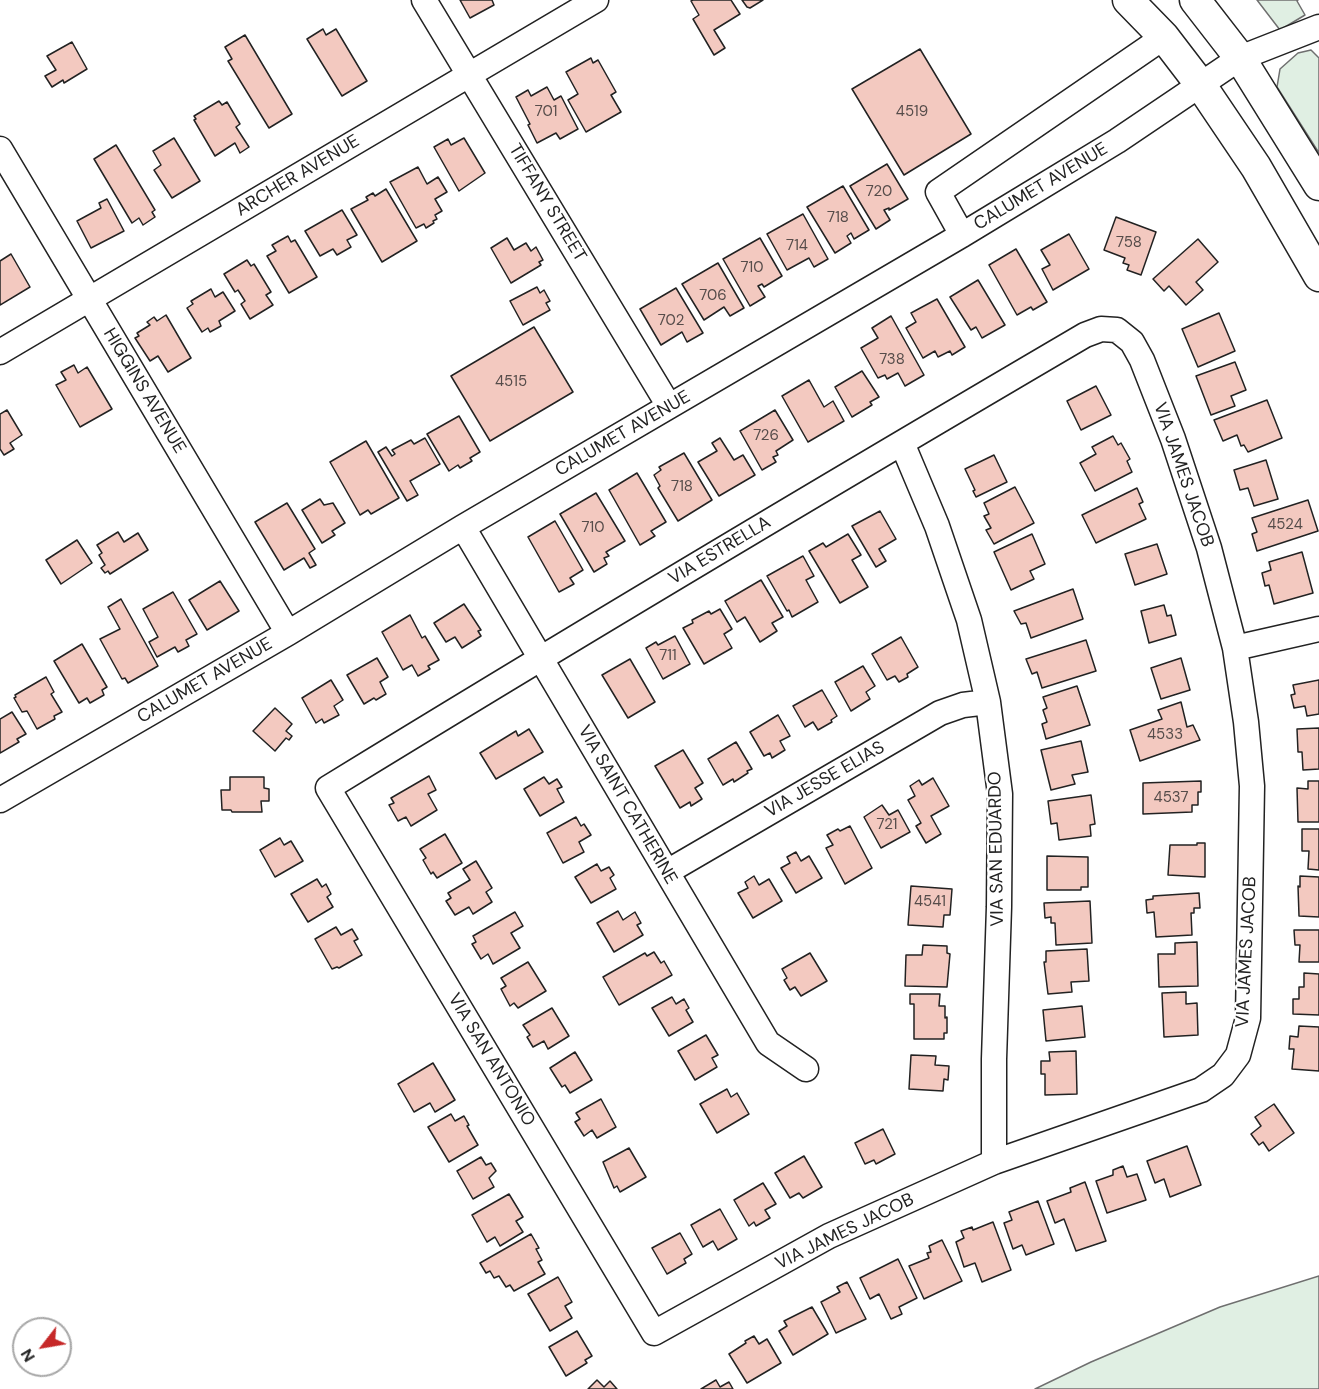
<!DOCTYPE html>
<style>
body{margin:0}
#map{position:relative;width:1319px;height:1389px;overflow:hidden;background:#fff;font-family:"DM Sans",sans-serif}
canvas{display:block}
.north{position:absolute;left:12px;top:1317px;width:60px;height:60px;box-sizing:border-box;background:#fff;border:2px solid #a7a7a7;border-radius:50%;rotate:239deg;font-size:16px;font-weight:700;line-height:24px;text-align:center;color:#222}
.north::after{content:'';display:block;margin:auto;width:21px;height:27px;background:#c62828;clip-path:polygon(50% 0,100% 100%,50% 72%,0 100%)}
</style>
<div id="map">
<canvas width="1319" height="1389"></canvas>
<div class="north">N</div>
</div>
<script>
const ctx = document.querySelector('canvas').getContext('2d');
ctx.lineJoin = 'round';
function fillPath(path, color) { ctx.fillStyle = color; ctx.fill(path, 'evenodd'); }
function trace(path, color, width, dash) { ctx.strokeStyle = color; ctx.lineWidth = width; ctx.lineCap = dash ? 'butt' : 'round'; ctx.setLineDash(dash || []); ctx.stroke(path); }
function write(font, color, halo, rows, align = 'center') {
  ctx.font = font + ' "DM Sans",sans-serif'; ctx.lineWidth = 4.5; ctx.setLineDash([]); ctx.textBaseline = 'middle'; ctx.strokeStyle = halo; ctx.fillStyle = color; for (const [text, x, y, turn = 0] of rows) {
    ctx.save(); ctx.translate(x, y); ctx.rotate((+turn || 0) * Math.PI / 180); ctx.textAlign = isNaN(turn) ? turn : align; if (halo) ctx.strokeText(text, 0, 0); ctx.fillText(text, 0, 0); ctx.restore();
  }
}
const green = new Path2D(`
 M1257,0H1298L1297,1L1305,15L1280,30Z
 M1311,50L1319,58V153L1277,87L1280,69L1298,53Z
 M1319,1276V1389H1035L1091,1362L1220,1307Z`);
const building = new Path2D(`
 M460,0H492L494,5L470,18Z
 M693,0H731L740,14L714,30L725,48L714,55L693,19L699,15L691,1Z
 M742,0H763L750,8L747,7Z
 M323,29L326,35L336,29L367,81L342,96L307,39Z
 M245,35L292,114L269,128L228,61L232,59L225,47Z
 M72,42L87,69L64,83L63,80L52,87L45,76L56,70L47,56Z
 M920,49L971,134L904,175L852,89Z
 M591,58L593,63L598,60L616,92L611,95L621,112L586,132L568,100L578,94L566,72Z
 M547,87L554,100L561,96L578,129L560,139L556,133L537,143L528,125L530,124L516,97L528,90L531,96Z
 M219,101L222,105L227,102L240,124L236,127L249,147L240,153L235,143L215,156L194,120L196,119L194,116Z
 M174,138L200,181L172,198L154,170L161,165L153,151Z
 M464,138L485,173L459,191L434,147L448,139L451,145Z
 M116,145L155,210L152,212L155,217L143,225L139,218L132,223L94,159Z
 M887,164L908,199L889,210V208L884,210L890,220L876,229L850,186Z
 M418,167L427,184L438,177L447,192L435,199L442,211L435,215L437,219L433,221L434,223L426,228L424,224L416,228L390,182Z
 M843,186L869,230L854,239L851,233L847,236L851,243L835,253L807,207Z
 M386,189L417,241L382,262L351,209L368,200L366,197L373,193L375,196Z
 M107,199L124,231L91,248L77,221L101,208L99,203Z
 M342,210L357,235L347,240L351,247L337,255L333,249L320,256L305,231Z
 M803,214L828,259L814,267L809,258L787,270L767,234Z
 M1116,217L1156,232L1141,275L1127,270L1129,265L1123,263L1125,258L1104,250Z
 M1069,234L1089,269L1053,290L1042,269L1050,265L1041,250Z
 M288,236L291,242L295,240L317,277L289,293L267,256L276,251L272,245Z
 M507,238L514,250L526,243L531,251L536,247L543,260L539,262L541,265L511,283L491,248Z
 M760,238L782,276L764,287L762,284L758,286L765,297L750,306L723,259Z
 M1198,239L1218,262L1196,282L1203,290L1186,305L1169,286L1164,291L1153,279Z
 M1016,249L1047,302L1033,310L1031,307L1017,315L989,265Z
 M11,254L30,287L0,305V261Z
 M247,260L251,266L254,264L271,292L266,295L273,305L250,319L241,304L245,301L238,290L235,292L224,274Z
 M718,263L744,308L730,316L724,307L704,320L682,284Z
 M978,280L1005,325L982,338L976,327L971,330L950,297Z
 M537,287L540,293L544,290L550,301L546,303L550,310L523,325L510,301Z
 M676,288L703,333L687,342L682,332L661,345L640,309Z
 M211,289L215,297L223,292L235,311L219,321L221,326L210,332L208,328L202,332L187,308L193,304L191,301Z
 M937,299L965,347L952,355L950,351L938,357L935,351L923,358L906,328L916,322L911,313Z
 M1219,313L1235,351L1198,367L1182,329Z
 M166,315L191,358L168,372L158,356L150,361L135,338L139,336L137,333L150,325L147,322L154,317L157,321Z
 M891,316L924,375L905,386L898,373L887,379L885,375L878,378L861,348L878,338L872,328Z
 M534,327L573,392L490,441L451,376Z
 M1235,362L1246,390L1231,396L1235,406L1211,415L1196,376Z
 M74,365L78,373L87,367L112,409L80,427L56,385L66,380L61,372Z
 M862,371L879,397L870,402L872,405L852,417L835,387Z
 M809,380L824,407L833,401L844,421L808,442L782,396Z
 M1096,386L1111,415L1081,430L1067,401Z
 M1267,400L1282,438L1248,452L1244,445L1241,446L1237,435L1223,441L1214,420Z
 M7,410L22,435L10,443L14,449L4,455L0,449V414Z
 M775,410L793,440L776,451L778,455L773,457L776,462L762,470L740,431Z
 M459,416L480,452L470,458L472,461L460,468L458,465L449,471L427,434Z
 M1113,436L1118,445L1121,443L1130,459L1127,461L1132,472L1095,491L1080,463L1096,454L1092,447Z
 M425,438L440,464L410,481L418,495L407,501L378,452L386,447L392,456L395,454L392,450L411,440L414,444Z
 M720,438L734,460L743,455L755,475L719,496L698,462L717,451L712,443Z
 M366,441L399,498L371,514L368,510L360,515L330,462Z
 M684,453L712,500L678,521L658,488L660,486L654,475L661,470L659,467Z
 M994,455L1007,482L976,497L973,491L975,490L965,469Z
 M1266,460L1278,499L1254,506L1248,488L1240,490L1234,470Z
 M637,473L666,522L651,531L655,536L640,545L609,490Z
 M1015,487L1034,523L994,544L986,530L991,528L984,516L989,514L984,503Z
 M1137,488L1143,502L1139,504L1146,519L1096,543L1082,515Z
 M596,493L625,541L606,552L609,556L604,558L607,564L594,572L560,514Z
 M320,499L324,505L333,503L345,523L332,531L335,535L322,543L302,510Z
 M1308,500L1318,531L1257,551L1252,534L1257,532L1252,518Z
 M287,503L315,549L309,553L316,565L310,568L304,558L284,570L255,522Z
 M880,511L896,539L879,549L886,561L876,567L852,526Z
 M555,521L583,570L570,578L574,584L559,592L528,537Z
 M118,532L124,542L138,533L148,550L110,574L108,571L105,573L101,568L105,565L99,555L102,553L97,545Z
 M848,534L861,555L852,560L868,587L840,603L809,551L823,543L826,547Z
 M1032,534L1045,564L1030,571L1034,579L1011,590L994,552Z
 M77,540L92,563L61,584L46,560Z
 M1157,544L1167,574L1135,585L1125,554Z
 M1302,552L1313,593L1274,604L1269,585L1265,586L1262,573L1271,570L1269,562Z
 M803,556L814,576L806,580L818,602L792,617L789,610L787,611L767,576Z
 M761,580L783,617L772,623L777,631L760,642L745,617L737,622L725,601Z
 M220,581L239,611L207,630L189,600Z
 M1073,589L1083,619L1031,638L1026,623L1021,624L1014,611Z
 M173,592L197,634L186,640L189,646L178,652L175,647L157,657L149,642L158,637L143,609Z
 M121,599L158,666L128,683L125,678L122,679L100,639L120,629L108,607Z
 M464,604L481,630L478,631L481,636L462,648L455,637L446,642L434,623Z
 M1164,605L1167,616L1171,615L1176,635L1149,643L1141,611Z
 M720,609L732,629L724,634L732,648L704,664L683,628L693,623L692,620L709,611L711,614Z
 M410,615L422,638L425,636L439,660L428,666L430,669L418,676L412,665L403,670L382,632Z
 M675,636L690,664L663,679L646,648L656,642L658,645Z
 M901,637L918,667L907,674L908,677L899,682L895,676L887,680L872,654Z
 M1086,640L1096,671L1042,688L1037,672L1032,674L1026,659Z
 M82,644L107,687L102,690L104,695L90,703L87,698L79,703L54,661Z
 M377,658L388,677L380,682L386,694L376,700L374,698L364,704L347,675Z
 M1181,658L1190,690L1161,699L1151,668Z
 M630,659L655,702L628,718L602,675Z
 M863,666L875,686L866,692L870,699L851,711L835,682Z
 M46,677L54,692L51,694L62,712L54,716L55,719L37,729L27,711L22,712L14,698L16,697L15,695Z
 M331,680L343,700L334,706L339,715L324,723L322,719L316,723L302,698Z
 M1319,680V714L1307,716L1305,706L1294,708L1291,695L1295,694L1293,685Z
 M1077,686L1090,725L1046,739L1042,724L1047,722L1043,710L1047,708L1043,697Z
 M822,690L837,716L831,720L832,722L818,730L813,722L805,727L793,706Z
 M1181,702L1187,727L1193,725L1200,740L1140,761L1130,730L1162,719L1158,710Z
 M275,708L292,724L286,731L292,736L289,740L286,738L275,751L253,731Z
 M12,712L26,734L17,739L19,742L0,753V719Z
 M778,715L790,736L780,741L785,750L772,758L770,753L764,756L750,732Z
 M1319,728V769L1303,770L1302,752H1298L1297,729Z
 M529,729L543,752L496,779L480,753L516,731L518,736Z
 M1081,741L1088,772L1072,775L1075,784L1051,790L1041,750Z
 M736,742L752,769L747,771L748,773L734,782L733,779L723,785L708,759Z
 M683,750L703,783L695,788L702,799L691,806L690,802L680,808L655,766Z
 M429,776L436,790L428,794L437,810L411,826L406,817L398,821L389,805L394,803L391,798Z
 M230,777H264V788L269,789V801H261L262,812H232L231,810H222L221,790H230Z
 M544,777L549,784L557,779L562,787L557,789L564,802L540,816L524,789Z
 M933,778L949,806L931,816L941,834L926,843L916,826L921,823L908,800L915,796L910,786L919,780L922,785Z
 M1201,781V792H1198V805H1192V812L1143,814V783Z
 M1308,781H1319V822H1298L1297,788L1308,789Z
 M1091,795L1095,824L1090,825L1091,836L1059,840L1057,823L1051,824L1048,801Z
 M882,805L889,815L898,810L910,832L881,848L864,817Z
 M576,817L581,826L584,824L591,835L579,842L584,852L563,863L547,833Z
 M850,826L872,868L845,884L826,848L833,845L827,835L838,829L840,831Z
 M1302,829H1319V870L1308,869L1309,851H1302Z
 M445,834L462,863L437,878L433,872L431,874L423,860L426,858L420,849Z
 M280,838L284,845L291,841L303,861L275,877L260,850Z
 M1197,843H1205V877L1168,875L1170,845H1197Z
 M796,852L801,861L809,856L822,878L796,893L781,868L790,863L787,857Z
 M1047,856L1088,857V887H1081V890H1047Z
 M476,861L492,888L486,892L492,902L473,914L469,907L455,915L446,901L451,898L448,893L470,880L463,869Z
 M597,864L601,871L609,867L614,875L610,878L616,889L591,903L575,877Z
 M754,876L759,885L769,879L782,901L753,918L738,893L748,888L745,882Z
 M1300,876L1319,877V917L1299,916L1298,886L1300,887Z
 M317,879L322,887L326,884L331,894L327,897L333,907L308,922L291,894Z
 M911,886L952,889L950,915H944L943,927L908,925Z
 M1199,893L1200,908H1194V913H1191L1192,935L1156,937L1154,912L1147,913L1146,900L1153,899V896Z
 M1090,901L1092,943L1056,945L1055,923H1051V917L1045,918L1044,903Z
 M618,911L623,920L635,912L641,923L637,925L643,935L614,952L597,923Z
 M515,912L523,926L511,933L520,948L493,964L488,954L481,959L472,944L476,942L473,936Z
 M336,927L341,935L352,929L358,939L354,941L362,955L339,968L337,967L332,969L315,939Z
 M1294,930H1319V962H1299L1300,945H1295Z
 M1197,942L1198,986L1159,987L1158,954H1175V943Z
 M923,945L947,946V953L950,954L947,987L905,986L906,955H922Z
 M1087,949L1089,981L1071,982L1072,992L1048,994L1044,962H1046V951Z
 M654,952L661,963L664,961L672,975L619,1005L603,977L645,953L647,956Z
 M810,953L827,981L801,996L795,987L790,990L784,980L787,978L782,969Z
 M528,962L546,991L518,1008L514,1003L510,1006L501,989L506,986L501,978Z
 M1304,973L1319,974V1015L1293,1014V999H1299V987H1304Z
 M1186,992V1004L1197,1003L1198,1035L1164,1037L1162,993Z
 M910,994H940L939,1006H945V1018L947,1017V1033H944V1039H914V1004H910Z
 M672,997L676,1004L684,999L689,1008L686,1010L693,1022L669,1036L652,1008Z
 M1082,1006L1085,1037L1046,1041L1043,1010Z
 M552,1008L569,1036L548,1049L544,1041L533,1047L527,1037L530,1035L523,1025Z
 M1299,1026L1319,1027V1071L1292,1069L1294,1049H1289L1290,1036L1298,1037Z
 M706,1035L718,1055L712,1058L717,1067L695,1080L678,1051Z
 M1076,1051L1077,1094L1045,1095V1074H1041V1061H1050L1049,1052Z
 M575,1052L592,1080L570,1093L565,1085L562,1087L550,1068Z
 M911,1055L936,1056L935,1065L949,1066L948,1080L944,1079L943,1091L909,1089Z
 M433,1063L455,1100L435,1112L430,1103L414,1112L398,1084Z
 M727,1089L731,1097L737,1093L749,1114L717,1133L700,1104Z
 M601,1099L616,1127L597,1138L592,1130L584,1136L575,1122L580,1119L576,1113Z
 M1274,1104L1294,1133L1269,1151L1263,1142L1259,1145L1251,1134L1261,1126L1255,1117Z
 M451,1114L455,1121L464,1116L469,1125L467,1126L478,1145L449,1162L428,1127Z
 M883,1129L895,1154L876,1164L874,1160L865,1164L855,1143Z
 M1187,1146L1201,1185L1170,1197L1164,1179L1155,1183L1147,1161Z
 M629,1148L646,1177L620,1192L617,1186L614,1188L603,1162Z
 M804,1156L822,1187L803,1198L799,1193L790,1198L775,1173Z
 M481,1157L486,1165L491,1163L496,1171L489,1178L494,1187L473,1199L457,1171Z
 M1123,1166L1127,1177L1137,1174L1146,1200L1107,1213L1096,1181L1113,1175V1170Z
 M1085,1182L1106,1241L1076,1251L1064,1219L1055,1223L1047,1201L1071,1192L1070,1188Z
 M763,1183L776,1204L765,1210L770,1218L756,1226L754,1222L749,1226L734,1200Z
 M509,1194L523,1217L516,1221L523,1232L500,1246L495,1237L487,1242L472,1215Z
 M1038,1201L1054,1244L1026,1255L1022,1245L1013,1249L1004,1223L1012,1220L1009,1212Z
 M720,1209L737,1239L718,1250L713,1241L703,1247L691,1225Z
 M993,1222L1011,1270L982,1282L975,1263L964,1267L956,1242L964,1238L961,1231L972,1227L973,1230Z
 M680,1233L692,1254L684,1259L686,1263L667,1274L652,1248Z
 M531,1234L539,1248L536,1249L542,1260L538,1262L545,1274L514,1291L510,1285L506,1287L499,1276L494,1278L490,1271L486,1273L480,1263Z
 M942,1240L962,1281L924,1299L909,1266L929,1258L927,1253L931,1252L929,1246Z
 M898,1259L917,1298L899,1307L902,1314L891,1319L879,1294L870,1299L860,1278Z
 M558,1277L572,1302L565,1306L572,1318L550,1331L528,1294Z
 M847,1282L866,1319L836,1333L821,1302L840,1292L837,1287Z
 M812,1307L828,1334L793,1355L779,1331L787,1326L784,1321Z
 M577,1331L592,1356L585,1360L587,1363L566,1376L549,1347Z
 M754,1336L759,1344L767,1339L781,1363L747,1383L729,1354L746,1343L745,1341Z
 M597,1380L604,1387L610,1381L617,1389H588Z
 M716,1380L720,1387L729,1382L733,1389H701Z`);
const minor = new Path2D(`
 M424,0L669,406
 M0,149L288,633
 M962,235L938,192L1164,37
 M1101,329L1117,330L1132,342L1142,360L1173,439L1209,548L1235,648L1246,722L1252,786L1248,1018L1238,1055L1223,1075L1201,1090L994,1162L829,1236L654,1333L328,788C579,634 831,484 1085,335Z
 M0,352L596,0
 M902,443L937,526L969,620L988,702L1000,794L999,907L994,1059V1162
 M463,527L768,1043L806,1069
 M1235,648L1319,629
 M0,800L288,633L463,527L962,235L1117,141L1240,58L1319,27
 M667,872L940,713L963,705L988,702`);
const major = new Path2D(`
 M1128,0L1164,37L1200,84L1256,167L1319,276
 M1195,0L1240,58L1319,185`);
const numberNames = [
 ["701",546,112],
 ["4519",912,112],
 ["720",879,192],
 ["718",838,218],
 ["758",1129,243],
 ["714",797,246],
 ["710",752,268],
 ["706",713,296],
 ["702",671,321],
 ["738",892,360],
 ["4515",511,382],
 ["726",766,436],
 ["718",682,487],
 ["4524",1285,525],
 ["710",593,528],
 ["711",668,656],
 ["4533",1165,735],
 ["4537",1171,798],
 ["721",887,825],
 ["4541",930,902]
];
const streetNames = [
 ["ARCHER AVENUE",298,176,-31],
 ["CALUMET AVENUE",1041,187,-31],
 ["TIFFANY STREET",547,203,59],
 ["HIGGINS AVENUE",144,391,59],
 ["CALUMET AVENUE",623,434,-30],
 ["VIA JAMES JACOB",1183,475,71],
 ["VIA ESTRELLA",720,551,-31],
 ["CALUMET AVENUE",205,681,-30],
 ["VIA JESSE ELIAS",825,780,-30],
 ["VIA SAINT CATHERINE",627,805,60],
 ["VIA SAN EDUARDO",997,849,-91],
 ["VIA JAMES JACOB",1247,952,-87],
 ["VIA SAN ANTONIO",491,1060,59],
 ["VIA JAMES JACOB",845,1232,-26]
];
fillPath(green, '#e0efe3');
trace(green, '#6f6f6f', 1.5);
fillPath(building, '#f3c9c0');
trace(building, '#222', 1.5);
trace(minor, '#222', 27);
trace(major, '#222', 33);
trace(minor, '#fff', 24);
trace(major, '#fff', 30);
write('15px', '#564c4a', null, numberNames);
write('18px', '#222', '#fff', streetNames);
</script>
